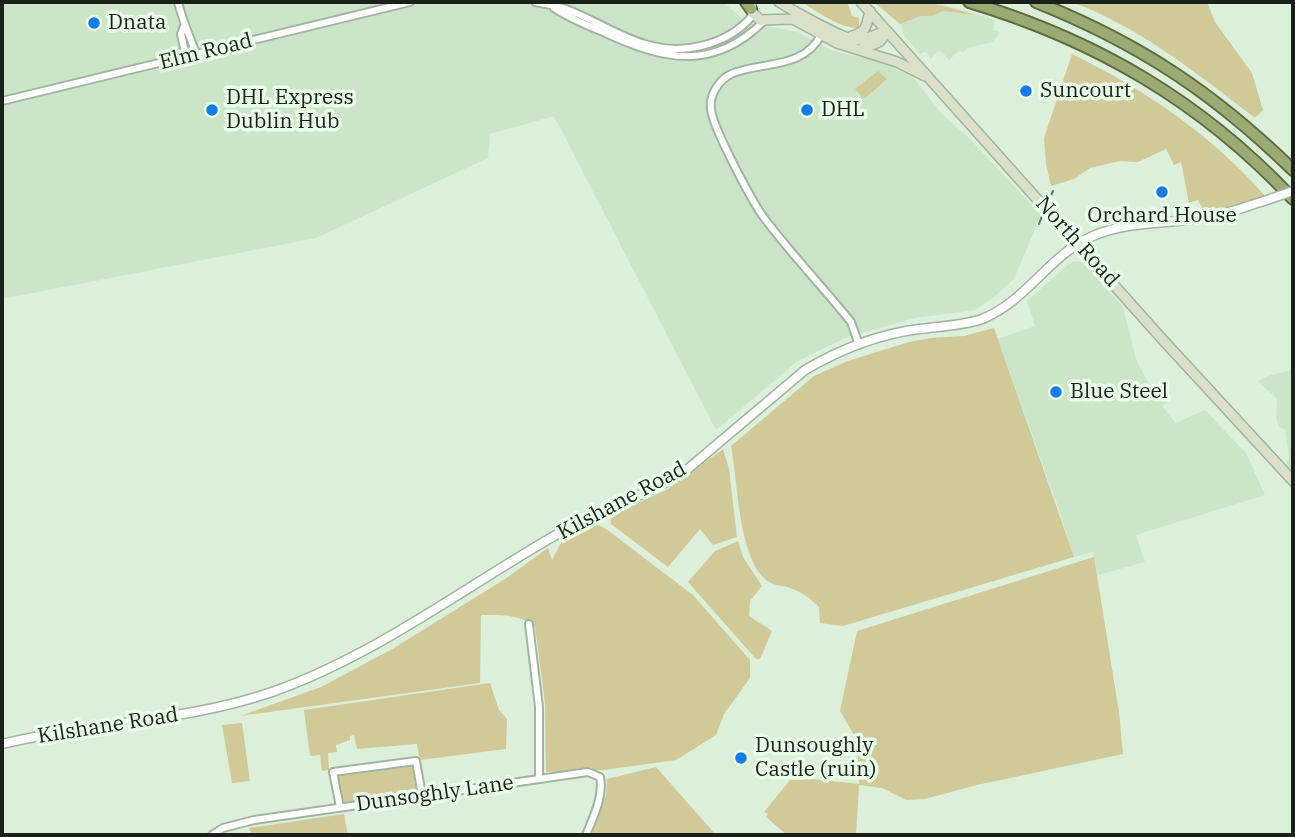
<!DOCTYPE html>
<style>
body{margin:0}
#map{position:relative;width:1295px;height:837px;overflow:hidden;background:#dbefda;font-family:"IBM Plex Serif",serif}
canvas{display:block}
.frame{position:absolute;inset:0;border:4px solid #1a211a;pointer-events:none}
</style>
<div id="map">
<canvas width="1295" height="837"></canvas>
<div class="frame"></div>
</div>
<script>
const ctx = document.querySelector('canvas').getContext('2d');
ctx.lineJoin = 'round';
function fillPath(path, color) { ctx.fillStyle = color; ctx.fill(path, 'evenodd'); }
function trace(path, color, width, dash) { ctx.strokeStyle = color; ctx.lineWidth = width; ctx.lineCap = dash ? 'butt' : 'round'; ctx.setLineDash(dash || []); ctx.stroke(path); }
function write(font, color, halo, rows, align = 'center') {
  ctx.font = font + ' "IBM Plex Serif",serif'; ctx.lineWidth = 7; ctx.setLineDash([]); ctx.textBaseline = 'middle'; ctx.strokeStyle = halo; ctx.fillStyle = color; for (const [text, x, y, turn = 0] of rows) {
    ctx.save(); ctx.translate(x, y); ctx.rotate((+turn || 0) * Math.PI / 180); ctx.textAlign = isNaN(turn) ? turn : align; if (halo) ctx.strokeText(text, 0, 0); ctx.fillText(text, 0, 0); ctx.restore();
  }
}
const built = new Path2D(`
 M2,2H723L746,22L798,32L833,51L882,62L912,76L942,114L968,137L1041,215L1014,279L993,298L975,310L915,318L847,337L798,361L716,430L554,116L490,134L488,158L316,238L2,299Z
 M941,4L995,20L993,30L1000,33L992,42L967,48L964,52L959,51L949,60L940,50L931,58L926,52L920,54L903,34L901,22Z
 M1076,261L1082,262L1123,307L1137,362L1150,385L1168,403L1162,406L1176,423L1205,410L1246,453L1265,495L1136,535L1145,562L1098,575L1093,552L1074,557L1058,507L998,339L1035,326L1027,301L1070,263Z
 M1293,370V474L1286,463L1289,459L1285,430L1279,427L1276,417L1277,399L1258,381L1271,375Z`);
const green = new Path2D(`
 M807,2H847L852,16L859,18V28C839,28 820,13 803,3Z
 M874,2H928L977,15L943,11L931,16H920L900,24Z
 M1072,2H1207L1215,22L1252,73L1263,110L1255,118C1198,74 1139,27 1072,2Z
 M1072,54C1144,89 1212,135 1265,196L1205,213L1198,200L1189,203L1181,162L1174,165L1166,149L1138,162L1120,161L1090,168L1074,179L1051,186L1046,164L1044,138Z
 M878,71L887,79L864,99L855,89Z
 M994,328L1074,557L843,626L820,623L819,607C809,597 800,591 787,587C782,586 775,585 771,583C738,566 738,479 731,446L814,376L848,361L909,342L931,338L964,336Z
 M723,449L729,469L737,537L713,545L700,529L668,567L611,524L610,516L668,489Z
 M594,523L606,529L693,595L750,660V678L724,714L716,735L676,760L604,770L546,772L545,704L535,626C518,614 502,615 481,615L480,683L240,716L321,687L394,648L505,579L548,548L552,560L563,539Z
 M738,541L743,557L762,586L750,601L749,616L772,631L760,659H756L688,582L715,551Z
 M1094,557L1119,712L1123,754L977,785L925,799L906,800L882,788L859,785L856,835H787L766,817L768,814L764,812L790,780L813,779L859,784L857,740L840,711L857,631Z
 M490,683L499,710L507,719L506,749L420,760L417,744L357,749L354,735L350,736V740L336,745L337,752L328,753L329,770L322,771L320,755L310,756L304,710Z
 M242,723L250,781L232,783L222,725Z
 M407,764L416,770L420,794L341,805L336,774Z
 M656,767L716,835H590L606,795L607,779Z
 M344,814L348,835H252L249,828Z`);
const stream = new Path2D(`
 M1046,206L1053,191
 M1039,224L1044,211`);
const minor = new Path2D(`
 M178,2C182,20 190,36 196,54
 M535,2C545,4 557,6 566,9C593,19 618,36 645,44C683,56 728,45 753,15
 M554,8C569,18 586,25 603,32C663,60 713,72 764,21
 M184,26L181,34L186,57
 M821,35C803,70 761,61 731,74C719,80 709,95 711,109C712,126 753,204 765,219C792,255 823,287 851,322L859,345
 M2,101L410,2
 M529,624L539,707V778
 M340,807L333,772L416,761L422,795
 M212,835L223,828L254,820L588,772L600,777C604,796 593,818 586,835`);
const tertiary = new Path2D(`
 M2,744C91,722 185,722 272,692C374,656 462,589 554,536C596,512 642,497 683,473L805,370C839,350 880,334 919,329C941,326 962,326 982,319C1026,302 1050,254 1093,236C1127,221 1166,224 1203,218C1224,215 1244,207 1264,201`);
const secondary = new Path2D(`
 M779,2C792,10 843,39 856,40C868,40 877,32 888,32
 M861,2L1163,340L1293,481
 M751,3L752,12L760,20L793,19L837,43L897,62L925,76
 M852,36C866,33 867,25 870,11
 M861,49L879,42L888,32`);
const trunk = new Path2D(`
 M746,2L751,9
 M969,2C1096,40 1202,102 1293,199
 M1036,2C1139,43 1214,93 1293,170`);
const tertiaryBridge = new Path2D(`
 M1264,201L1293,191`);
const markers = [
 [94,23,7,"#147de5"],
 [1026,91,7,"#147de5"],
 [212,110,7,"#147de5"],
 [807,110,7,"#147de5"],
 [1162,192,7,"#147de5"],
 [1056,392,7,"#147de5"],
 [741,758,7,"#147de5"]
];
const poiNames = [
 ["Dnata",108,23],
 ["Suncourt",1040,91],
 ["DHL Express",226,98],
 ["Dublin Hub",226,122],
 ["DHL",821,110],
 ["Orchard House",1162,216,"center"],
 ["Blue Steel",1070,392],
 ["Dunsoughly",755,746],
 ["Castle (ruin)",755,770]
];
const streetNames = [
 ["Elm Road",206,52,-14],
 ["North Road",1077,242,48],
 ["Kilshane Road",622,501,-28],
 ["Kilshane Road",108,726,-9],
 ["Dunsoghly Lane",435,794,-8]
];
fillPath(built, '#cce5ca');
fillPath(green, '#d1c998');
trace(stream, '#487c75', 2);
trace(minor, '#a2b5a1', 10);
trace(tertiary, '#a2b5a1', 11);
trace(secondary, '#a2b5a1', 12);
trace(trunk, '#5e6d3e', 14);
trace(minor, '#fff', 6);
trace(tertiary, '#fff', 8);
trace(secondary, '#dae0cb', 9);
trace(trunk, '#9cab74', 10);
trace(tertiaryBridge, '#a2b5a1', 11, []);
trace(tertiaryBridge, '#fff', 8);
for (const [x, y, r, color] of markers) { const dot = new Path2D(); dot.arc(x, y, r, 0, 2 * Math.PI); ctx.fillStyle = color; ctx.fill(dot); trace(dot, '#e8fce7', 2.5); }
write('21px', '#1a211a', '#e8fce7', poiNames, 'left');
write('21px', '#1a211a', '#e8fce7', streetNames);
</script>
